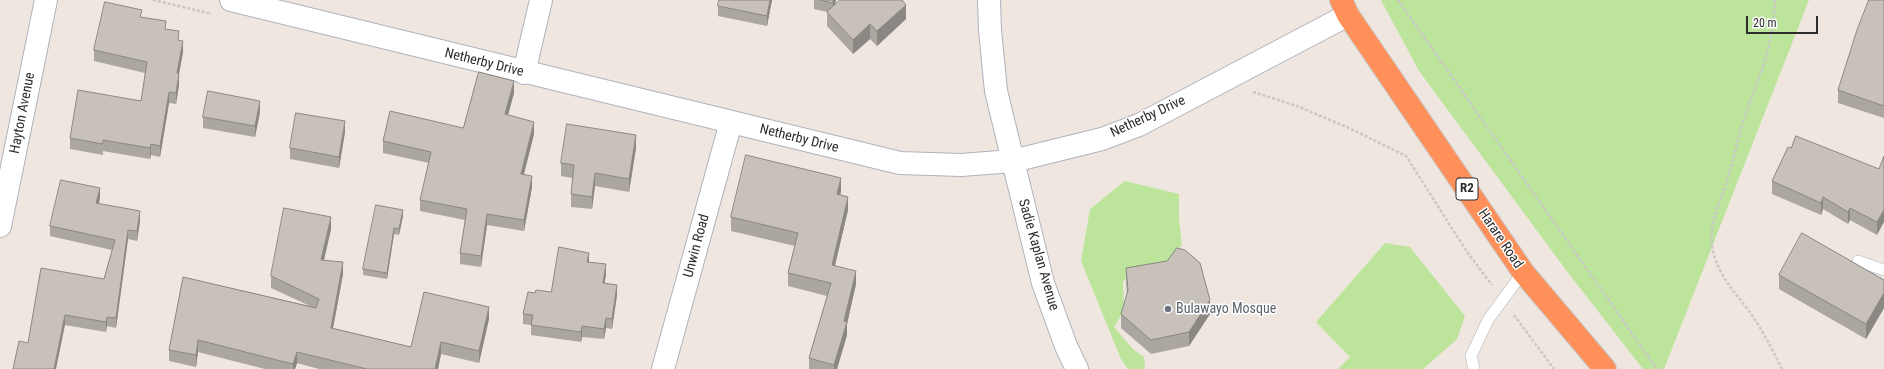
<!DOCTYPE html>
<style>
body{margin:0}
#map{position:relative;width:1884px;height:369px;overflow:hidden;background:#eee6df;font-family:"Roboto Condensed",sans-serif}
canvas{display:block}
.scale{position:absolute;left:1746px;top:16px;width:72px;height:18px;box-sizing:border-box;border:2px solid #2d2d2d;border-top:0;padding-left:5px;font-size:12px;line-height:14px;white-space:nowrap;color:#2d2d2d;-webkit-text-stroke:3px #fff;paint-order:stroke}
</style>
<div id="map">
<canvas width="1884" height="369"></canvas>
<div class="scale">20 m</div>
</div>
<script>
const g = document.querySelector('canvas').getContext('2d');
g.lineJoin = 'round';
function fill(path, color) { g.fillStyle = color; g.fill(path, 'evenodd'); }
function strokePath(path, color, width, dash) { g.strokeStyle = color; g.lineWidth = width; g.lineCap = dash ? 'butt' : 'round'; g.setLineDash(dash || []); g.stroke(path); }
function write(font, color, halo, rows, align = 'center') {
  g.font = font + ' "Roboto Condensed",sans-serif'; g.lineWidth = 3; g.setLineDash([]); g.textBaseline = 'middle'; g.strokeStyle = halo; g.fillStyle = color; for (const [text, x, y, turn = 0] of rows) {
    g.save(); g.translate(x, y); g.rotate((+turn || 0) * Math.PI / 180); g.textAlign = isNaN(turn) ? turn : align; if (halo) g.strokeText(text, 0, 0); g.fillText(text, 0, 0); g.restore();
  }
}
fill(new Path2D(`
 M1381 0H1809L1664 369H1643L1566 270 1419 71Z
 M1125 181 1179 194V220L1182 245 1168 261 1134 267 1123 282 1124 310 1114 327 1133 349 1144 357 1145 369H1128L1121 359 1081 261 1090 209Z
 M1385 243 1410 247 1465 316 1457 339 1423 369H1338L1350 357 1316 322Z`), '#bce59b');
const lane = new Path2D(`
 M1858 261 1884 270
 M1474 369 1471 356 1488 320 1523 272`);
const street = new Path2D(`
 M231 0 900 163 961 165 1013 161 1102 139 1139 125 1348 15
 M989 0 990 30 996 91 1013 161 1043 283 1066 346 1077 369
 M524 73 541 0
 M0 226 46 0
 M663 369 731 122`);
const highway = new Path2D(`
 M1341 0 1348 15 1523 272 1605 369`);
strokePath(lane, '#afb3bd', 12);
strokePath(street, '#afb3bd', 24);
strokePath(highway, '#c8c8c8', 24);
strokePath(new Path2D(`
 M153 0 212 14
 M1398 0 1657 369
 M1775 0C1774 19 1771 39 1766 57 1759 81 1748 104 1741 129 1736 146 1732 164 1727 181 1719 206 1706 228 1714 255 1721 279 1735 292 1749 311 1762 329 1772 349 1782 369
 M1253 92 1297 106 1349 128 1406 156 1467 252 1492 285
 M1514 315 1554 369`), '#c8c8c8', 2.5, [3, 2]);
strokePath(lane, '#fff', 11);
strokePath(street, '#fff', 22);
strokePath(highway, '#ff9059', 22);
fill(new Path2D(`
 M772 0 767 26 718 16V6Z
 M814 0H836L835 4 906 19 877 46 870 39 853 54 827 26V12L814 9Z
 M1884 0V118L1838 103V90Z
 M142 17 166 29 179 40 183 52 179 74V85L176 104 169 103 160 157 151 155 150 159 103 151V155L70 149V138L141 101 145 73 94 61V50Z
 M514 93 508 115 534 134 524 174 532 187 524 231 487 225 481 267 460 264V253L465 220 420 211V200L429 163 383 153V141L463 128Z
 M260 112 255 137 203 128V117Z
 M345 132 339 168 290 159V148Z
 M636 148 629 192 595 186 592 209 571 207V194L573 178 561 176V163Z
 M1791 148 1879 169 1877 235 1850 220 1848 224 1823 209 1821 215 1772 194V181Z
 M841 191 840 195 848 210 835 265 856 284 847 324V335L837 369H809V358L827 296 788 286V273L795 246 731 231V217Z
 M100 198 99 204 140 221 137 241 128 239 116 328 107 326 106 332 65 325 28 343 104 279 112 250 50 236V226Z
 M403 216 399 235 394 234 387 279 363 275V269Z
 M331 229 324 261 343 274 333 328 411 347 489 319 479 363 441 354 438 369H319L297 363 295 369H265L198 352 196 367 169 361V350L183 277 310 306 271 288V276Z
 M1167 261 1210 314 1189 346 1151 354 1121 328V314L1127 294 1126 283V268Z
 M589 262 606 275 604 283 617 295 612 329 606 328 604 339 582 337 581 342 531 335V325L523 324V314L535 293 551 292Z
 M1779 275 1884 280V308L1866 339 1779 289Z`), '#aba6a0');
fill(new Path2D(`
 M770 0H772L767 26V16Z
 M833 0H836L833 14Z
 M906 5V19L877 46V31Z
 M870 24V39L853 54V40Z
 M183 41V52L177 84V73Z
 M179 74V85L176 104V93Z
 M514 81V93L505 126V114Z
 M169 92V103L160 157V146Z
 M260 101V112L255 137V126Z
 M345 121V132L339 168V157Z
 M534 122V134L521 185V174Z
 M636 135V148L629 192V179Z
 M151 144V155L150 159V148Z
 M595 173V186L592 209V197Z
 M532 176V187L524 231V220Z
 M841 178V191L837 208V194Z
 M100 188V198L96 213V203Z
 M848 197V210L832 278V265Z
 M1823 197V209L1821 215V203Z
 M1850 208V220L1848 224V212Z
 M403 210V216L399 235V229Z
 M1884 210V222L1877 235V222Z
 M140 211V221L137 241V231Z
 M487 214V225L481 267V256Z
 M331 217V229L321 272V260Z
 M394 228V234L387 279V273Z
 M128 230V239L116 328V318Z
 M589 253V263L587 262Z
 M343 262V274L331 339V328Z
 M606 264V275L603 293V283Z
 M856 271V284L847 324V335L837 369H834V365Z
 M617 285V295L612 329V319Z
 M1884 293V308L1866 339V324Z
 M1210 300V314L1189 346V332Z
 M489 307V319L479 363V351Z
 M65 315V325L56 369H54Z
 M107 317V326L106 332V322Z
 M606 318V328L604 339V329Z
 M582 326V337L581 342V332Z
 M198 340V352L196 367V355Z
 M441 342V354L438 369H435Z
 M297 352V363L295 369H293V364Z`), '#8b8782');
const building = new Path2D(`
 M719 0H770L767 16 718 6Z
 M821 0H833V3Z
 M840 0H902L906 5 877 31 870 24 853 40 827 12Z
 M1869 0H1884V106L1838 90 1857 30Z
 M105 2 142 10 140 17 166 21 165 29 179 31 178 40 183 41 177 73 179 74 176 93 169 92 160 146 151 144 150 148 103 140V144L70 138 78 90 141 101 147 62 94 50Z
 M479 72 514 81 505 114 534 122 521 174 532 176 524 220 487 214 481 256 460 253 467 209 420 200 431 152 383 141 390 111 463 128Z
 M208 91 260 101 255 126 203 117Z
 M296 113 345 121 339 157 290 148Z
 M567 124 636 135 629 179 595 173 592 197 571 194 574 165 561 163Z
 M1796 136 1879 169 1884 156V210L1877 222 1850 208 1848 212 1823 197 1821 203 1772 181 1788 147 1791 148Z
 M746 155 841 178 837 194 848 197 832 265 856 271 844 321 847 322 834 365 809 358 831 283 788 273 798 233 731 217Z
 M61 180 100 188 96 203 140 211 137 231 128 230 116 318 107 317 106 322 65 315 54 369H13L19 341 28 343 41 268 104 279 115 240 50 226Z
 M376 205 403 210 399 229 394 228 387 273 363 269Z
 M284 208 331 217 321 260 343 262 331 328 411 347 424 292 489 307 479 351 441 342 435 369H367L297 352 293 364 198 340 196 355 169 350 183 277 316 308 319 299 271 276Z
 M1802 233 1884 280V293L1866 324 1779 275Z
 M559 247 589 253 587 262 606 264 603 283 617 285 612 319 606 318 604 329 582 326 581 332 531 325 533 315 523 314 528 292 535 293 536 290 551 292Z
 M1177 248 1185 250 1200 263 1210 300 1189 332 1151 340 1121 314 1128 290 1126 268 1167 261Z`);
fill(building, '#c7c1ba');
strokePath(building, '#8b8782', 1);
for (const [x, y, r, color] of [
 [1168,309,4,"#6b7280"]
]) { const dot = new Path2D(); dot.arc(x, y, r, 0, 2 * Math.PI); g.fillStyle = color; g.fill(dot); strokePath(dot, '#fff', 1.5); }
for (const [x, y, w] of [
 [1467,189,22]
]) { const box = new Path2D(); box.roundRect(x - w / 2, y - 11, w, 22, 3); g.fillStyle = '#fff'; g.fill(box); strokePath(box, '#2d2d2d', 1); }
write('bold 13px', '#2d2d2d', null, [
 ["R2",1467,189]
]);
write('14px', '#2d2d2d', '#fff', [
 ["Netherby Drive",484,63,14],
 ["Hayton Avenue",23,113,-79],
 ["Netherby Drive",1148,117,-25],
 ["Netherby Drive",799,139,14],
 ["Harare Road",1500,239,56],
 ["Unwin Road",697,246,-75],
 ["Sadie Kaplan Avenue",1038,255,74]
]);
write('14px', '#5b616d', '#fff', [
 ["Bulawayo Mosque",1176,309]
], 'left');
</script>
